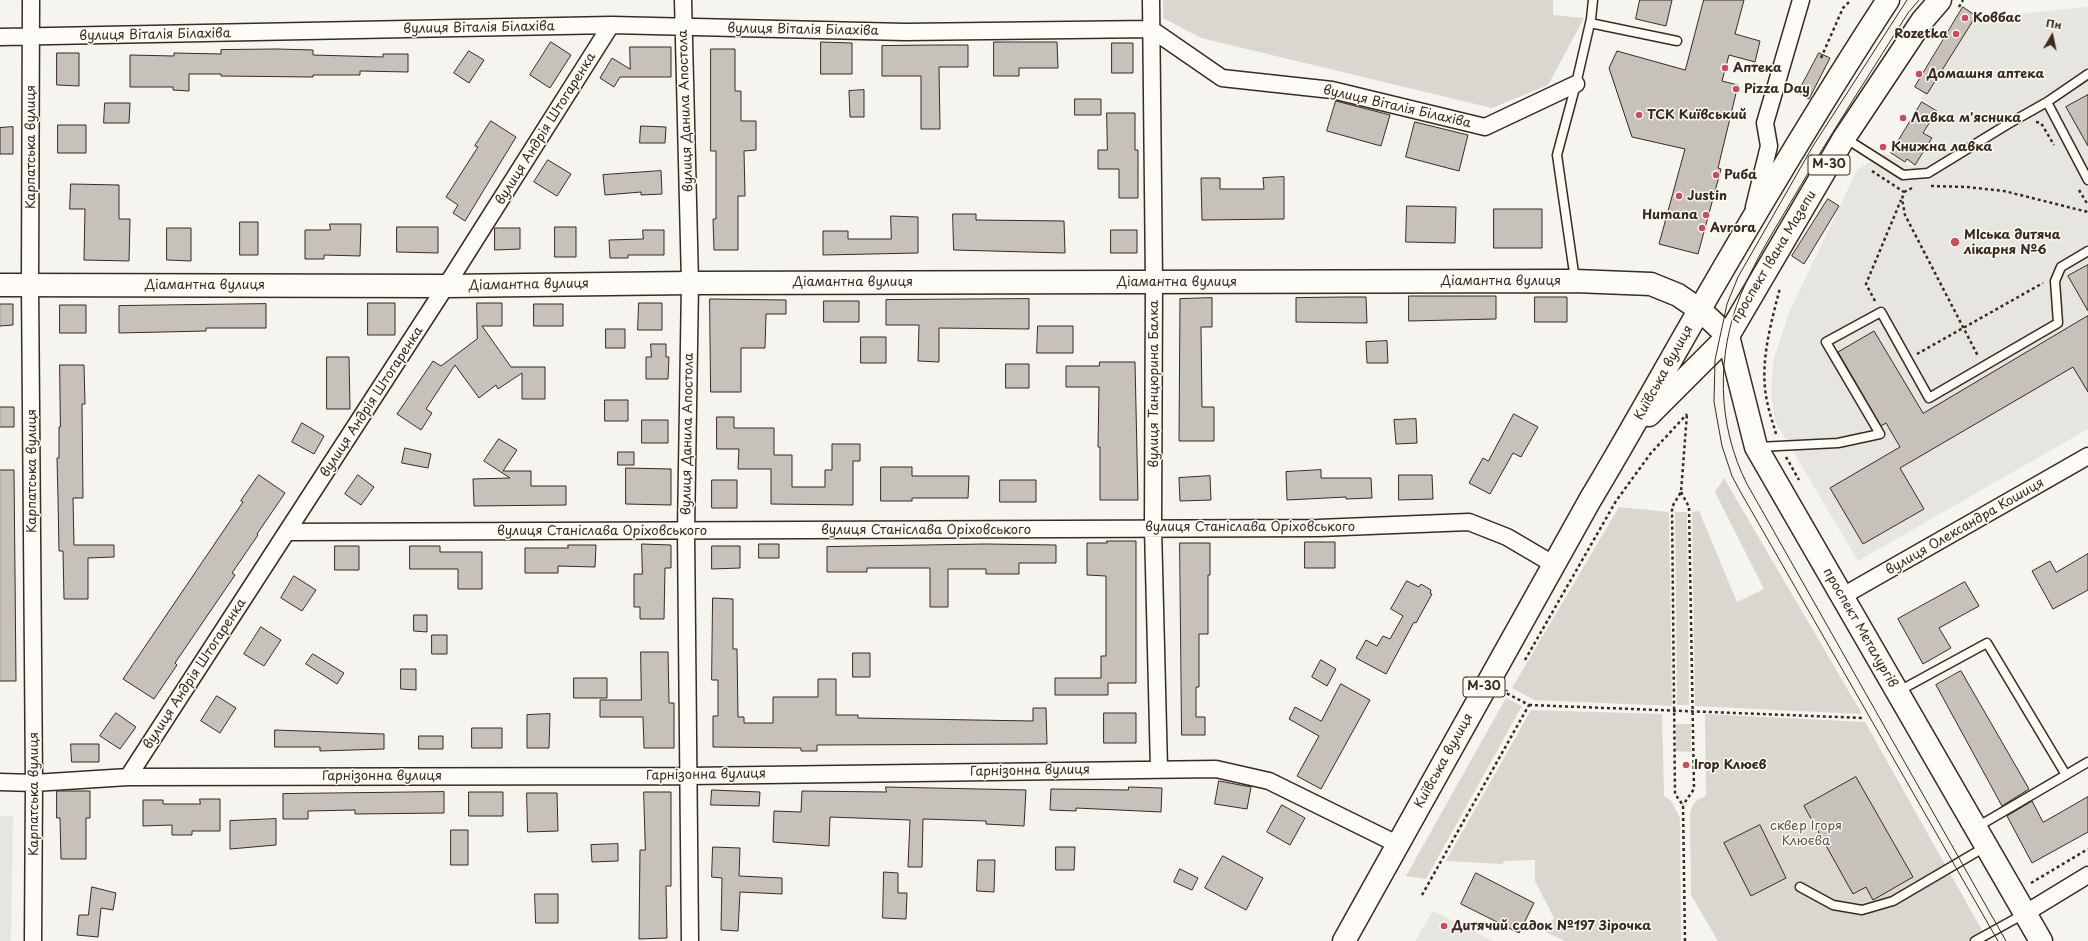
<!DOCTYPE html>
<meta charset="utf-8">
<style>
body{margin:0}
#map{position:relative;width:2088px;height:941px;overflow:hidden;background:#f5f4ee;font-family:"Playpen Sans",sans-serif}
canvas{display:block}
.north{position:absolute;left:2032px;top:16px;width:40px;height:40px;-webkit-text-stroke:3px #fdfcf7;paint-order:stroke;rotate:9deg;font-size:11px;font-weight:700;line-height:16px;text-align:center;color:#3b2a1e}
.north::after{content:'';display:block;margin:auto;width:14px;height:18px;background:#3b2a1e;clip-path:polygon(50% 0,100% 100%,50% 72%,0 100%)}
</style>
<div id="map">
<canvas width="2088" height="941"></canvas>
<div class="north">Пн</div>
</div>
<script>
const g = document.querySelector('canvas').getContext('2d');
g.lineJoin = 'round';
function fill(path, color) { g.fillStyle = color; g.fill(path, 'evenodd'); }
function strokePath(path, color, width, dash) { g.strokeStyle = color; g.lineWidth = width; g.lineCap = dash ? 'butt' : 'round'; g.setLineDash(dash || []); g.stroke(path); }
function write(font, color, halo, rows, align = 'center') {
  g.font = font + ' "Playpen Sans",sans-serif'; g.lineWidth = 3; g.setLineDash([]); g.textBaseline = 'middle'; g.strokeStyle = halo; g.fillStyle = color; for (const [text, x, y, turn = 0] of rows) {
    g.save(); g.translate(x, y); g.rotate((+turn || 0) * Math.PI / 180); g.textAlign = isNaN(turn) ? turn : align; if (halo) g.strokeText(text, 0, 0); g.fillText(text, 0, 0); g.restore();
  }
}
fill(new Path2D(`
 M2088 7V429L1858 561 1775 421 1771 392 1773 362 1788 315 1857 170 1884 153 1914 167 1933 139 1925 132 1939 111 1920 98 1976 18Z
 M0 816H13L11 941H0Z
 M1433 911 1494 941H1415Z`), '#e7e5df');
fill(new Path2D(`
 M1163 0H1553V15L1584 18 1548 85 1492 108 1201 38 1163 18Z
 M1724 478 1862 714 1695 706 1692 512 1699 511 1737 602 1764 589 1715 492Z
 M1619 507 1669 512 1672 706 1534 700 1512 688Z
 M1675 512H1687L1689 705H1677Z
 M1506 698 1522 706 1426 879 1406 876Z
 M1531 710 1662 714 1664 796 1671 801 1680 818 1681 941H1565L1546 932 1554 918 1535 881V860L1505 861 1502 864 1446 861Z
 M1705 714 1865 722 1988 941H1718L1691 895 1690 815C1691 804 1696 800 1706 796Z
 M1676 724H1691V752L1676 751Z`), '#dad6d0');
const building = new Path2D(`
 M1640 0H1672L1666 26 1636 19Z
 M1704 0H1744L1735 34 1760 41 1755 62 1729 55 1722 81 1738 85 1718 168 1721 169 1698 254 1659 244 1685 149 1632 137 1609 68 1617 51 1685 70Z
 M1963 7 1976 16 1927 94 1915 87Z
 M551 42 571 55 550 88 530 75Z
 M821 42 852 43V74H821Z
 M994 42H1057L1058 68H1019V76H994Z
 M1112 43H1133V73H1112Z
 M935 45H968V67H939L940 129H921V76H882V46Z
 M630 47H671V77H620L614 87 600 78 612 58 630 69Z
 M277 49 313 50V55L383 57V54H408V72L360 71V75H313V77L221 76V74H189V91L173 90V87H130V55L174 56V53L221 54V50Z
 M711 49H735V91H741V121H756V150L744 151 745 196H738V250H714L713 219H716V151H711Z
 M469 51 484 60 469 83 454 73Z
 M57 53H79V86L57 85Z
 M1819 53 1830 58 1809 99 1798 93Z
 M864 90V117H850L849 91Z
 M2088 95V146L2066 107Z
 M1075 99H1101V115H1075Z
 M1336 101 1390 115 1381 146 1327 131Z
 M1922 102 1937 111 1923 133 1932 138 1915 165 1907 159 1905 162 1891 153Z
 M105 103H130L129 123H104Z
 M1107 113H1135V150H1138V198H1119V169H1098V150H1107Z
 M491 121 516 137 465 221 453 213 458 205 446 197 478 147 475 146Z
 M1415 122 1468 135 1459 171 1406 157Z
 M58 125H86V153H58Z
 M641 126 666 127 665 143H640Z
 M13 127V154H0V128Z
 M548 160 571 174 557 196 534 182Z
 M661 171 662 194 641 195V192L605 195 603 175Z
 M1284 177V219L1202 220 1201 178H1220V189H1264L1263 178Z
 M71 184 119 185V219H130L129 261 84 260 85 209H70Z
 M1828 199 1839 206 1804 264 1792 256Z
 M1407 206 1456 207 1455 243 1406 242Z
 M1494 209H1542V248H1494Z
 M953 214H976V220L1064 221 1065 253 954 250Z
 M891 216 918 217V253L823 255V231H848V239H891Z
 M240 222H258V255H240Z
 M330 224H361L360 256 324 255V259H305V230H330Z
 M397 227H438V253L397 252Z
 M555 227H576V257H555Z
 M167 228H191V261L167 260Z
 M495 228H520V249L495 250Z
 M643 230H664V255H628V258H610L609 240 643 239Z
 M1111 230H1137V253H1111Z
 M2088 265V311L2068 276Z
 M1409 296H1496V319L1409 321Z
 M1347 297H1366L1367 323 1296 322V298Z
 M1535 297H1567V322H1535Z
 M1212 298V327H1201L1202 407H1214V441H1179L1180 299Z
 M710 299 786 300V314H766L765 348H741V392H711Z
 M1029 299V329L939 328V362L918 361 919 325H886V300Z
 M824 301H859V322H824Z
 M368 303H395V335H368Z
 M477 303H502V326H482L511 367H545V399H522V373L498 389 496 385 479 398 455 365 426 409 432 413 421 430 397 414 433 361 441 366 477 339Z
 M639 303H662V330H638Z
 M0 304H13V325L0 326Z
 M266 304V328H206V331L119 333V306Z
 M534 304H563V326H534Z
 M60 305H86V333H60Z
 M2088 316V392L2073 367 1900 468 1924 509 1863 544 1830 488 1900 447 1886 423 1881 426 1838 352 1874 331 1923 413Z
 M1038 326H1073V353H1037Z
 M606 329H625V348H606Z
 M861 337H886V363H861Z
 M1387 341 1388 363H1367L1366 342Z
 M651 344H666V357H669L668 379H646V357H651Z
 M327 357H349L350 409H327Z
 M1100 362H1135L1138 500H1100V447H1098L1099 387H1066V366H1099Z
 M1006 364H1029V388H1006Z
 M60 365H84L85 404H82L83 498H73L74 545H114V557L88 558V599H64L63 551H59L58 498 57 458H59V427H60Z
 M605 400H628V421H605Z
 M0 407H14V427H0Z
 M1514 414 1538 427 1521 457 1513 453 1490 494 1469 483 1483 458 1488 461Z
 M717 417H734V428H774V455H792V487H825V470H832V444H860V461H853V505L771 504V469H738L739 449H717Z
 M1416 419 1417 443 1396 444 1394 420Z
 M642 420H668V443H642Z
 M302 423 324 436 314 454 292 442Z
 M499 439 517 450 503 471H531V486H566V505L474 506 473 479 510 478 484 461Z
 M405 448 431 454 428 468 402 463Z
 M618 452H634V465H618Z
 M881 467H912V476H969L968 498H912V501H881Z
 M626 468 671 469V505L626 504Z
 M0 470H14L16 681H0Z
 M1321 470V478H1371L1372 498 1346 499V497L1287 500 1286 472Z
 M259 475 285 493 257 534 258 535 232 573 235 575 175 663 177 665 154 699 123 679 243 502 241 501Z
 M358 475 374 487 361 505 345 494Z
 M1399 475H1432L1433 499 1399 500Z
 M1210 476 1211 500 1180 501 1179 478Z
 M712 480H737V508H712Z
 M1000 480H1036V502H1000Z
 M1107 541H1136V683H1108V695H1055V678H1101V656H1106V576L1087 575V543H1107Z
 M1305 542H1335V568H1305Z
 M1180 543H1210V575H1208V634H1199V687H1196V717H1205V735H1182Z
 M642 544 671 545V568H665L664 619H640V607H634V574H642Z
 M759 544H779V558H759Z
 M986 544 1056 545V563H1019V574H986V569H948V607H930V568H867V572H827V547Z
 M568 545H596L595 567 558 566V573H525V548H568Z
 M335 546H359V570H335Z
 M410 546H440V552H482V589H458V569H410Z
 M712 546H740V568L712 569Z
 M2088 554V590L2053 609 2032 571 2050 561 2056 572Z
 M294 576 316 590 302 611 281 598Z
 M1407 581 1419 587 1421 584 1431 590 1430 593 1432 594 1416 623 1414 622 1386 674 1356 658 1366 640 1377 646 1383 636 1390 639 1403 616 1391 609Z
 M1965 582 1979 606 1939 628 1951 648 1923 664 1898 619Z
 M713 598 733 599V649H737L738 717H744V723H773V697H818V679H836V715H858V718L1033 721V708H1046L1047 744 817 745V751H801V748L713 747V716H718V680H712Z
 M414 615H427V632L414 631Z
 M261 627 281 640 264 666 244 654Z
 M432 635H447V654H432Z
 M641 652H668L669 703H674V748H644L643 717H600V700H641Z
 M853 653H870V677H853Z
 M313 654 344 673 337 684 306 664Z
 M1321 660 1336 669 1327 686 1312 677Z
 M401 669H416V690L401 689Z
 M1961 671 2029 789 2002 806 1936 685Z
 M574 678H607V698H574Z
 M1341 684 1370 700 1321 789 1297 776 1319 736 1289 719 1295 707 1321 721Z
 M217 696 236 708 220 733 201 721Z
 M116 713 136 727 120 749 100 736Z
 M1104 713H1136V743H1104Z
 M550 714 549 748H527V715Z
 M472 728H502V748H472Z
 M275 730 384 734V749L320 751V747H275Z
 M419 736H443V749H419Z
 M71 744H99V762H72Z
 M1856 777 1913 877 1873 900 1866 887 1853 894 1804 806Z
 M1219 781 1251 787 1247 809 1215 804Z
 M886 787 1026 790 1024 826 986 824V821L923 819 922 867H908L910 820 830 817 829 846 773 842 774 811 801 812 802 791 886 792Z
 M1129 787 1162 788 1161 812 1076 808V811L1050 810 1051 789 1128 790Z
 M712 790 760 792 759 806 711 805Z
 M57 791H90V818H86V859H61L60 818H57Z
 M444 792V813L355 814V810L308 811V819H283V794Z
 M469 792H503V816H469Z
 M644 792H671V886H666L667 938 639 939 640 850H645Z
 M527 793H557L558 831 528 832Z
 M2088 797V832L2032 863 2007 816 2032 801 2043 822Z
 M200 799H220V831H192V835H172V825L143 826V800H163V804H200Z
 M1282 805 1305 818 1290 845 1267 832Z
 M276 819V845L230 849V821Z
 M1760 825 1786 878 1751 896 1724 843Z
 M451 830H468V865H451Z
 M618 844V861L592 862 591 845Z
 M713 847 740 848 739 876 782 878V894L740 892 738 931 721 930 722 878 712 877Z
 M1056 847H1075L1074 870H1056Z
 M1223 856 1263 878 1246 910 1205 888Z
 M978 860H995L994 892 977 891Z
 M1180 869 1198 878 1192 890 1174 882Z
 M884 872 898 873V893H907L906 919 883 918Z
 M1476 873 1534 903 1519 933 1461 904Z
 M92 887 116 893 113 910 101 908 98 937 77 935 79 915H88Z
 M535 894H558V923H536Z`);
fill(building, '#c7c1bb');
strokePath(building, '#3b2a1e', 1);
const lane = new Path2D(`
 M1590 23 1677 41
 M2047 102 2088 180
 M1845 138 1903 175 1928 173 2008 124 2047 102 2088 74
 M1575 280 1557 155 1576 84 1591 19 1593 0
 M1758 447 1838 443 1880 434 1826 342 1881 312 1929 398 2058 323 2055 281 2061 267 2088 251
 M1897 692 1987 643 2066 775
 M1977 827 2088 762
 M1800 887 1833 905 1862 910 1893 901 1985 847
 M1975 941 2024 914`);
const street = new Path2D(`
 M31 0 30 285 34 783 33 941
 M683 0 690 283 686 531 690 941
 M1151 0 1154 282 1153 528 1159 769
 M0 37 611 25 905 32 1151 29 1222 78 1332 90 1485 127 1576 84
 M1754 207 1769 146 1765 123 1801 0
 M288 532 1318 528 1469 522 1507 537 1553 564
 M1841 597 2088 456
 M128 777 446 286 611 25
 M0 782 34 783 128 777 688 776 1216 769 1269 781 1397 844
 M2024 914 2088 875`);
const secondary = new Path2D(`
 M0 285 446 286 690 283 1575 281 1651 284 1678 295 1700 310 1728 336 1756 447 2041 941`);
const highway = new Path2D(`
 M1649 415 1728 336 1844 138 1922 21 1940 0
 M1344 941 1590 500C1628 437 1663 373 1700 309 1760 205 1822 101 1888 0`);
strokePath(lane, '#3b2a1e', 11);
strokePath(street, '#3b2a1e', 19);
strokePath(secondary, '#3b2a1e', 25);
strokePath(highway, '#3b2a1e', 25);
strokePath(new Path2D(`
 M1959 7 1963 0
 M1821 58 1843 8 1851 0
 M2036 122 2041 123 2054 145
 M1872 171 1904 192 1902 199 1905 215 1978 356
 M1931 186 1967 187 2004 191 2088 212
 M2079 190 2088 205
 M1904 192 1912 188
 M1875 301 1866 284 1901 200
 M1917 354 2043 283
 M1776 434C1773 423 1769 412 1767 401 1759 364 1771 323 1780 288
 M1786 457 1799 480
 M1681 492 1689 507 1694 789 1683 805
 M1525 660 1616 501 1651 453 1687 414
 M1529 705 1864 718
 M2031 883 2088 849
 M1422 895 1529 705 1506 693 1507 690
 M1685 941 1683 805 1675 794 1672 507 1681 492 1687 414`), '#3b2a1e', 2.5, [3, 3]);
strokePath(lane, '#fdfcf7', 8);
strokePath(street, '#fdfcf7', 16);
strokePath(secondary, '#fdfcf7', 22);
strokePath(highway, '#fdfcf7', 22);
strokePath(new Path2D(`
 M1907 0 1813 146 1738 277 1727 304 1715 360 1714 402 1722 446 1732 476 1740 491 1998 941
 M1919 0 1908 13C1871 72 1833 130 1798 190 1778 224 1756 258 1741 294 1716 355 1717 425 1747 484L2006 941`), '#3b2a1e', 1);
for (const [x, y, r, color] of [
 [1965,18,4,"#d1495b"],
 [1956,34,4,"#d1495b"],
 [1725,68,4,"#d1495b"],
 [1919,74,4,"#d1495b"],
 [1736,89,4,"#d1495b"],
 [1639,115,4,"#d1495b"],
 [1903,118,4,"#d1495b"],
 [1883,147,4,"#d1495b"],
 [1716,175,4,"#d1495b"],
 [1679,196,4,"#d1495b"],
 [1706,215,4,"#d1495b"],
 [1702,228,4,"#d1495b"],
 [1955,242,5,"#d1495b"],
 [1686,765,4,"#d1495b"],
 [1444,926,4,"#d1495b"]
]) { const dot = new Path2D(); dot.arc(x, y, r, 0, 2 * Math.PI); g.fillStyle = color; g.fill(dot); strokePath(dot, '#fdfcf7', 1.5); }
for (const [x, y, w] of [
 [1829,165,42],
 [1484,687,42]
]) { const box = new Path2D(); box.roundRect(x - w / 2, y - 10, w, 20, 3); g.fillStyle = '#fdfcf7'; g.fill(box); strokePath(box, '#3b2a1e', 1); }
write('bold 12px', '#3b2a1e', null, [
 ["М-30",1829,165],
 ["М-30",1484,687]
]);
write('bold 13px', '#3b2a1e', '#fdfcf7', [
 ["Ковбас",1973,18],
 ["Rozetka",1948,34,"right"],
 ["Аптека",1733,68],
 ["Домашня аптека",1927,74],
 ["Pizza Day",1744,89],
 ["ТСК Київський",1647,115],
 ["Лавка м'ясника",1911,118],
 ["Книжна лавка",1891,147],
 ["Риба",1724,175],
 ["Justin",1687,196],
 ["Humana",1698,215,"right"],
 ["Avrora",1710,228],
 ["МІська дитяча",1964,235],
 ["лікарня №6",1964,250],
 ["Ігор Клюєв",1694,765],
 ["Дитячий садок №197 Зірочка",1452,926]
], 'left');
write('13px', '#3b2a1e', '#fdfcf7', [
 ["вулиця Віталія Білахіва",479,28,-1],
 ["вулиця Віталія Білахіва",803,30,1],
 ["вулиця Віталія Білахіва",155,35,-1],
 ["вулиця Віталія Білахіва",1397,107,13],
 ["вулиця Данила Апостола",686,111,-92],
 ["вулиця Андрія Штогаренка",546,129,-58],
 ["Карпатська вулиця",31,147,-90],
 ["проспект Івана Мазепи",1774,257,-59],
 ["Діамантна вулиця",1501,281],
 ["Діамантна вулиця",853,282],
 ["Діамантна вулиця",1177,282],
 ["Діамантна вулиця",205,285],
 ["Діамантна вулиця",529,285,-1],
 ["Київська вулиця",1664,373,-61],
 ["вулиця Танцюрина Балка",1154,384,-90],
 ["вулиця Андрія Штогаренка",372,402,-57],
 ["вулиця Данила Апостола",688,434,-89],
 ["Карпатська вулиця",32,471,-90],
 ["вулиця Станіслава Оріховського",1250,527],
 ["вулиця Олександра Кошиця",1965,527,-30],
 ["вулиця Станіслава Оріховського",926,530],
 ["вулиця Станіслава Оріховського",602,531],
 ["проспект Металургів",1860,628,60],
 ["вулиця Андрія Штогаренка",195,674,-57],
 ["Київська вулиця",1444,761,-61],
 ["Гарнізонна вулиця",1030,771,-1],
 ["Гарнізонна вулиця",706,775,-1],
 ["Гарнізонна вулиця",382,776],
 ["Карпатська вулиця",34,794,-90]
]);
write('13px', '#63554a', '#fdfcf7', [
 ["сквер Ігоря",1806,826],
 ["Клюєва",1806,841]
]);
</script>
